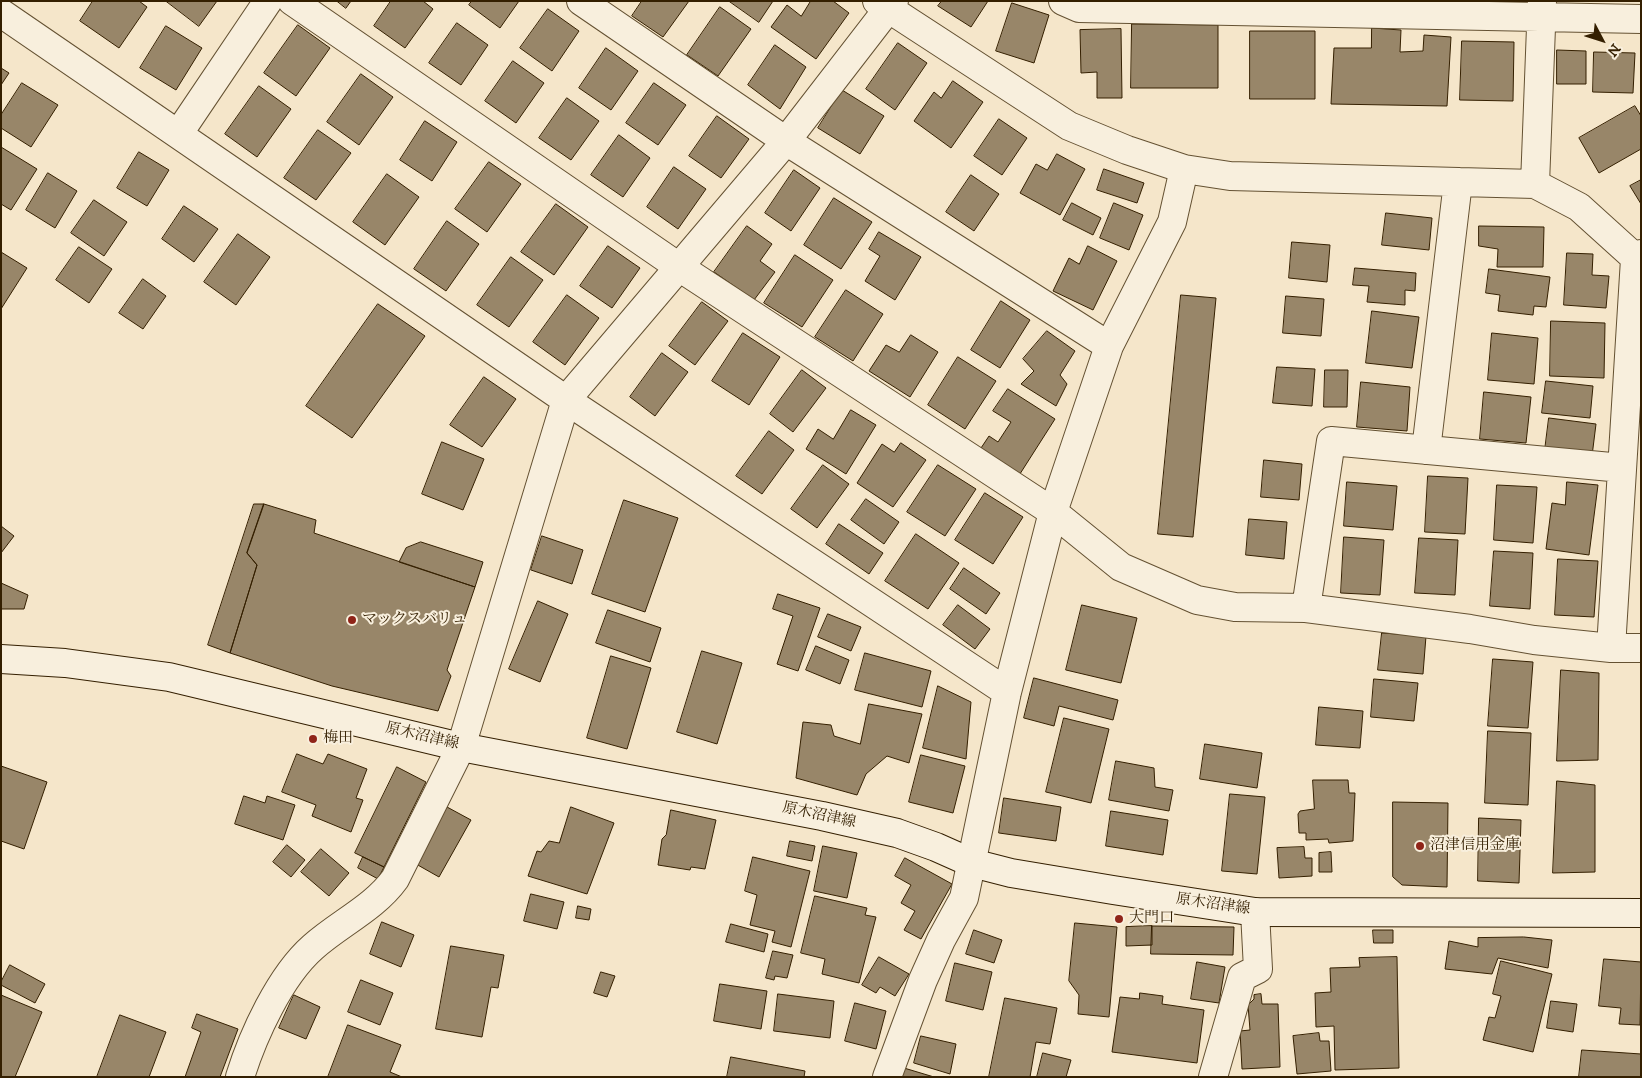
<!DOCTYPE html>
<meta charset="utf-8">
<style>
body{margin:0}
#map{position:relative;width:1642px;height:1078px;overflow:hidden;background:#f5e6ca;font-family:"IM FELL DW Pica",serif}
canvas{display:block}
.frame{position:absolute;inset:0;border:2px solid #341f00;pointer-events:none}
.north{position:absolute;left:1577px;top:15px;width:50px;height:50px;-webkit-text-stroke:4px #f8efdd;paint-order:stroke;rotate:130deg;font-size:14px;font-weight:700;line-height:20px;text-align:center;color:#341f00}
.north::after{content:'';display:block;margin:auto;width:18px;height:22px;background:#341f00;clip-path:polygon(50% 0,100% 100%,50% 72%,0 100%)}
</style>
<div id="map">
<canvas width="1642" height="1078"></canvas>
<div class="frame"></div>
<div class="north">N</div>
</div>
<script>
const g = document.querySelector('canvas').getContext('2d');
g.lineJoin = 'round';
function fill(path, color) { g.fillStyle = color; g.fill(path, 'evenodd'); }
function strokePath(path, color, width, dash) { g.strokeStyle = color; g.lineWidth = width; g.lineCap = dash ? 'butt' : 'round'; g.setLineDash(dash || []); g.stroke(path); }
function write(font, color, halo, rows, align = 'center') {
  g.font = font + ' "IM FELL DW Pica","Noto Serif JP",serif'; g.lineWidth = 4; g.setLineDash([]); g.textBaseline = 'middle'; g.strokeStyle = halo; g.fillStyle = color; for (const [text, x, y, turn = 0] of rows) {
    g.save(); g.translate(x, y); g.rotate((+turn || 0) * Math.PI / 180); g.textAlign = isNaN(turn) ? turn : align; if (halo) g.strokeText(text, 0, 0); g.fillText(text, 0, 0); g.restore();
  }
}
const building = new Path2D(`
 M93 1H139L147 7 119 48 80 21Z
 M166 1H217L199 26Z
 M337 1H351L346 8Z
 M391 1H423L433 9 405 48 374 26Z
 M472 1H519L500 28 469 5Z
 M642 1H689L663 37 632 16Z
 M729 1H773L759 22Z
 M811 1H833L849 13 816 59 771 27 787 5 801 16Z
 M942 1H988L971 27 938 6Z
 M1012 3 1049 15 1034 63 996 51Z
 M720 7 751 29 718 76 687 55Z
 M548 9 579 31 552 71 520 48Z
 M457 23 488 45 461 85 429 63Z
 M1132 24 1218 25V88H1131Z
 M298 25 330 48 296 96 264 73Z
 M166 26 202 48 176 90 140 68Z
 M1372 28 1401 30 1400 52 1423 51 1424 35 1451 37 1447 106 1331 104 1334 48H1371Z
 M1121 29 1122 98H1097V72L1081 73 1080 30Z
 M1250 31H1315V99H1250Z
 M1462 41 1514 42 1513 101 1460 100Z
 M898 43 927 63 895 110 866 89Z
 M775 45 806 67 780 109 748 85Z
 M606 48 638 71 611 110 579 88Z
 M1557 50 1586 51V84H1557Z
 M1594 52 1635 53 1633 93 1593 92Z
 M513 61 544 83 516 123 485 101Z
 M1 68 9 73 1 85Z
 M361 74 393 97 359 145 327 122Z
 M953 81 983 102 951 148 914 121 934 92 941 98Z
 M22 83 58 105 31 147 1 128V115Z
 M654 83 686 105 658 145 626 123Z
 M259 86 291 109 257 157 225 134Z
 M842 90 884 116 860 154 818 128Z
 M567 98 599 121 571 160 539 138Z
 M1635 106 1641 116V149L1599 173 1579 138Z
 M717 116 749 139 721 178 689 156Z
 M999 119 1027 138 1002 175 974 156Z
 M425 121 457 142 432 181 400 160Z
 M318 130 351 153 316 200 284 178Z
 M619 135 650 158 623 197 591 175Z
 M1 147 37 169 11 210 1 204Z
 M139 152 169 170 147 206 117 188Z
 M1057 154 1085 169 1060 215 1020 193 1036 164 1047 170Z
 M489 162 521 184 487 232 455 209Z
 M674 167 706 189 678 229 647 207Z
 M1104 169 1144 183 1137 203 1097 190Z
 M794 170 820 188 791 231 765 213Z
 M48 173 77 191 55 228 26 210Z
 M387 174 419 197 385 245 353 222Z
 M971 175 999 194 974 231 946 212Z
 M1641 180V204L1630 186Z
 M834 198 872 222 841 269 804 245Z
 M94 200 127 222 104 256 71 233Z
 M1072 203 1101 218 1093 235 1063 220Z
 M1114 203 1143 215 1129 250 1100 238Z
 M556 204 588 227 554 275 521 252Z
 M184 206 218 229 194 262 162 239Z
 M1386 213 1432 218 1429 250 1382 245Z
 M447 221 479 244 446 291 414 269Z
 M747 226 772 244 760 261 775 272 754 300 714 272Z
 M1479 226 1544 227 1543 267H1497L1498 249 1479 246Z
 M879 232 921 257 895 300 865 281 880 256 869 249Z
 M238 234 270 257 236 305 204 282Z
 M1292 242 1330 245 1327 282 1289 278Z
 M608 246 640 268 612 308 580 286Z
 M1088 246 1117 261 1093 310 1053 291 1069 258 1079 264Z
 M79 247 112 269 89 303 56 280Z
 M1 252 27 268 1 309Z
 M1567 253 1593 254 1592 275 1609 276 1606 308 1564 305Z
 M795 255 833 280 802 327 764 303Z
 M511 257 543 280 509 327 477 305Z
 M1355 268 1416 273 1415 291 1405 290V305L1367 302 1369 286 1353 285Z
 M1489 269 1550 277 1546 307 1534 306 1533 315 1498 311 1500 295 1486 293Z
 M143 279 166 296 143 329 119 313Z
 M846 290 883 314 853 361 815 337Z
 M567 295 599 318 565 365 533 342Z
 M1181 295 1216 298 1193 537 1158 534Z
 M1286 296 1324 299 1321 336 1283 333Z
 M1001 301 1030 320 1000 368 971 350Z
 M702 302 728 321 695 365 669 346Z
 M378 304 425 336 352 438 306 406Z
 M1372 311 1419 317 1412 368 1366 363Z
 M1551 321 1605 323 1604 378 1550 376Z
 M1047 331 1075 351 1060 375 1067 384 1056 406 1021 384 1034 371 1023 359Z
 M743 333 780 357 749 405 712 381Z
 M1492 333 1538 338 1534 384 1488 380Z
 M911 335 938 352 910 397 869 371 886 345 899 352Z
 M662 353 688 372 655 416 630 397Z
 M958 357 996 381 965 429 928 405Z
 M1277 367 1315 369 1312 406 1273 403Z
 M802 370 826 388 793 432 770 414Z
 M1325 370H1348L1347 407H1324Z
 M484 377 516 399 482 447 450 425Z
 M1546 381 1593 386 1590 418 1542 413Z
 M1361 382 1410 387 1407 431 1357 427Z
 M1008 389 1055 419 1018 477 979 451 989 436 998 442 1011 422 993 411Z
 M1484 392 1531 397 1526 443 1480 439Z
 M851 410 876 425 846 474 806 449 818 429 833 439Z
 M1549 418 1596 424 1592 456 1545 450Z
 M769 431 794 450 762 494 736 476Z
 M442 442 484 459 463 510 422 494Z
 M901 443 926 460 893 507 857 483 882 444 894 452Z
 M1264 460 1302 464 1299 500 1261 497Z
 M823 465 849 484 817 528 791 509Z
 M938 465 976 489 945 536 907 512Z
 M1428 476 1468 478 1465 534 1425 532Z
 M1347 482 1397 486 1393 530 1344 526Z
 M1567 482 1598 485 1589 555 1546 549 1552 503 1565 505Z
 M1497 485 1537 487 1533 543 1494 540Z
 M985 493 1023 517 993 564 955 540Z
 M866 499 899 522 884 544 851 520Z
 M624 500 678 518 645 612 592 594Z
 M254 504H264L247 553 257 565 230 653 208 645Z
 M264 504 316 520 314 533 475 587 447 670 451 676 438 711 332 686 230 653 257 565 247 553Z
 M1249 519 1287 522 1284 559 1246 555Z
 M839 524 883 553 869 574 826 544Z
 M1 526 14 536 1 553Z
 M916 534 959 563 928 609 885 581Z
 M542 536 583 550 572 584 531 570Z
 M1344 537 1384 540 1380 595 1341 593Z
 M1419 538 1458 540 1455 595 1415 593Z
 M421 542 483 562 475 587 399 562 406 548Z
 M1494 551 1533 553 1530 609 1490 606Z
 M1558 559 1598 561 1594 617 1555 615Z
 M964 568 1000 593 986 614 950 589Z
 M1 583 28 595 24 609H1Z
 M778 594 820 608 798 671 777 664 793 616 773 609Z
 M538 601 568 614 540 682 509 669Z
 M958 605 990 629 975 649 943 625Z
 M1082 605 1137 618 1121 683 1066 670Z
 M608 610 661 628 650 662 596 643Z
 M828 614 861 627 851 651 818 637Z
 M1382 633 1426 636 1423 674 1378 670Z
 M816 646 849 660 840 684 806 670Z
 M702 651 742 663 717 744 677 732Z
 M865 653 931 671 922 707 855 690Z
 M611 656 651 668 627 749 587 738Z
 M1493 659 1533 662 1528 728 1488 726Z
 M1561 670 1599 673 1598 760 1557 761Z
 M1034 678 1118 700 1113 720 1059 706 1054 726 1024 718Z
 M1374 679 1418 683 1414 721 1371 717Z
 M938 686 971 702 966 759 923 748Z
 M869 704 922 714 909 763 887 756 866 774 857 795 796 778 803 722 831 725 834 736 860 744Z
 M1319 707 1363 711 1360 748 1316 745Z
 M1064 718 1109 729 1091 803 1046 792Z
 M1488 731 1531 733 1528 805 1485 803Z
 M1205 744 1262 753 1257 788 1200 779Z
 M297 754 323 764 328 754 367 769 356 798 363 800 351 832 312 816 316 805 282 792Z
 M921 755 965 766 953 813 909 802Z
 M1116 761 1154 768 1155 787 1173 790 1169 811 1109 800Z
 M1 766 47 782 24 849 1 841Z
 M397 767 426 782 384 867 355 853Z
 M1313 780H1348L1349 793H1355L1353 841 1329 843 1328 839 1306 840V833H1299L1298 814 1300 811 1314 809Z
 M1557 781 1595 785V872L1553 873Z
 M1230 794 1265 797 1257 874 1222 871Z
 M244 796 265 803 267 796 295 805 283 840 235 824Z
 M1004 798 1061 807 1056 841 999 833Z
 M1393 802 1448 803 1447 887 1402 885 1393 877Z
 M447 807 471 820 439 877 416 864Z
 M571 807 614 823 587 894 528 876 537 851 541 852 549 841 559 843Z
 M671 810 716 820 705 869 691 867 690 870 658 865 662 839 666 835Z
 M1111 811 1168 820 1163 855 1106 846Z
 M1479 818 1521 820 1519 883 1478 881Z
 M790 841 815 846 812 861 787 856Z
 M287 845 305 860 291 877 273 862Z
 M823 846 857 853 847 898 814 891Z
 M1304 847 1305 858H1312V876L1279 878 1277 848Z
 M321 849 349 873 329 896 301 872Z
 M1331 852 1332 872H1319V853Z
 M363 857 384 867 378 879 358 868Z
 M753 857 810 871 791 947 772 942 775 931 750 925 757 895 745 891Z
 M905 858 952 884 921 939 904 930 915 911 901 903 911 885 895 876Z
 M531 894 564 902 557 929 524 921Z
 M815 896 867 908 865 915 876 917 859 983 822 974 825 959 801 953Z
 M578 906 591 909 589 920 576 918Z
 M382 922 414 935 401 967 370 954Z
 M1075 923 1117 927 1109 1017 1078 1014 1079 995 1069 981Z
 M731 924 768 934 764 952 726 942Z
 M1152 926 1234 927 1233 955 1151 954Z
 M1152 926V945L1126 946V927Z
 M974 930 1002 940 994 963 966 954Z
 M1373 930H1393V943H1374Z
 M1524 937 1552 940 1548 968 1498 958 1492 974 1445 969 1449 941 1478 947V938Z
 M451 946 504 955 498 988 491 987 482 1037 436 1029Z
 M773 951 793 955 787 978 775 976 774 980 766 978Z
 M879 957 909 974 895 996 880 987 876 993 862 985Z
 M1397 957 1399 1068 1335 1070 1334 1026 1316 1027 1315 993 1331 992 1330 968 1360 967 1359 958Z
 M1604 959 1641 962 1640 1025 1619 1024 1621 1008 1599 1006Z
 M1501 961 1552 974 1533 1052 1483 1040 1489 1017 1495 1018 1501 996 1493 994Z
 M1197 962 1225 967 1219 1003 1191 999Z
 M955 963 992 972 983 1010 946 1001Z
 M10 965 45 984 35 1003 1 985V982Z
 M601 972 615 976 607 997 594 993Z
 M361 980 393 993 380 1025 348 1012Z
 M720 984 767 991 761 1029 714 1021Z
 M1140 993 1163 996 1162 1004 1204 1010 1197 1063 1112 1052 1120 997 1139 999Z
 M778 994 834 1001 830 1038 774 1031Z
 M1261 994 1262 1004H1278L1280 1067 1242 1069 1240 1031 1250 1030 1248 1005 1254 999V995Z
 M1 995 42 1012 15 1077H1Z
 M294 995 320 1007 306 1039 279 1028Z
 M1005 998 1057 1008 1050 1044 1036 1042 1030 1077H989Z
 M1551 1001 1577 1004 1573 1032 1547 1028Z
 M855 1003 886 1011 876 1049 845 1041Z
 M197 1014 238 1029 220 1077H185L201 1032 192 1028Z
 M120 1015 166 1032 149 1077H97Z
 M348 1025 401 1045 390 1072 402 1077H328Z
 M1319 1033 1320 1041H1329L1331 1071 1297 1074 1293 1036Z
 M921 1036 956 1044 950 1074 914 1063Z
 M1582 1050 1641 1054V1077H1579Z
 M1043 1053 1071 1060 1066 1077H1037Z
 M731 1057 805 1071 804 1077H727Z
 M904 1068 934 1077H902Z`);
fill(building, '#988669');
strokePath(building, '#341f00', 1);
const street = new Path2D(`
 M292 1 679 267 1053 512 1121 567 1197 600 1235 607 1306 608 1470 629 1534 640 1611 648H1641
 M581 1 786 141 1109 346
 M877 1 1069 126 1127 150 1184 169 1230 176 1535 184 1579 207 1641 263
 M1063 1 1079 8 1641 19
 M1 13 566 400 1007 692
 M179 133 268 1
 M1535 184 1542 1
 M1426 450 1458 182
 M1306 608 1331 441 1622 468
 M1611 648 1635 259 1641 254
 M240 1077C253 1035 280 976 313 947 340 923 374 908 395 879L461 747 566 400 786 141 894 1
 M887 1077 923 980 941 940 964 898 1007 692 1053 512 1109 346 1172 222 1184 169
 M1213 1077 1242 977 1258 969 1255 912`);
const secondary = new Path2D(`
 M1 659 65 663 169 677 461 747 822 816 897 833 936 847 972 863 1011 873 1113 890 1255 912 1641 913`);
strokePath(street, '#645132', 30);
strokePath(secondary, '#341f00', 30);
strokePath(street, '#f8efdd', 28);
strokePath(secondary, '#f8efdd', 28);
for (const [x, y, r, color] of [
 [352,620,5,"#8f2418"],
 [313,739,5,"#8f2418"],
 [1420,846,5,"#8f2418"],
 [1119,919,5,"#8f2418"]
]) { const dot = new Path2D(); dot.arc(x, y, r, 0, 2 * Math.PI); g.fillStyle = color; g.fill(dot); strokePath(dot, '#f8efdd', 2); }
write('15px', '#341f00', '#f8efdd', [
 ["マックスバリュ",362,620],
 ["梅田",323,739],
 ["沼津信用金庫",1430,846],
 ["大門口",1129,919]
], 'left');
write('15px', '#341f00', '#f8efdd', [
 ["原木沼津線",422,737,13],
 ["原木沼津線",819,816,12],
 ["原木沼津線",1213,905,8]
]);
</script>
